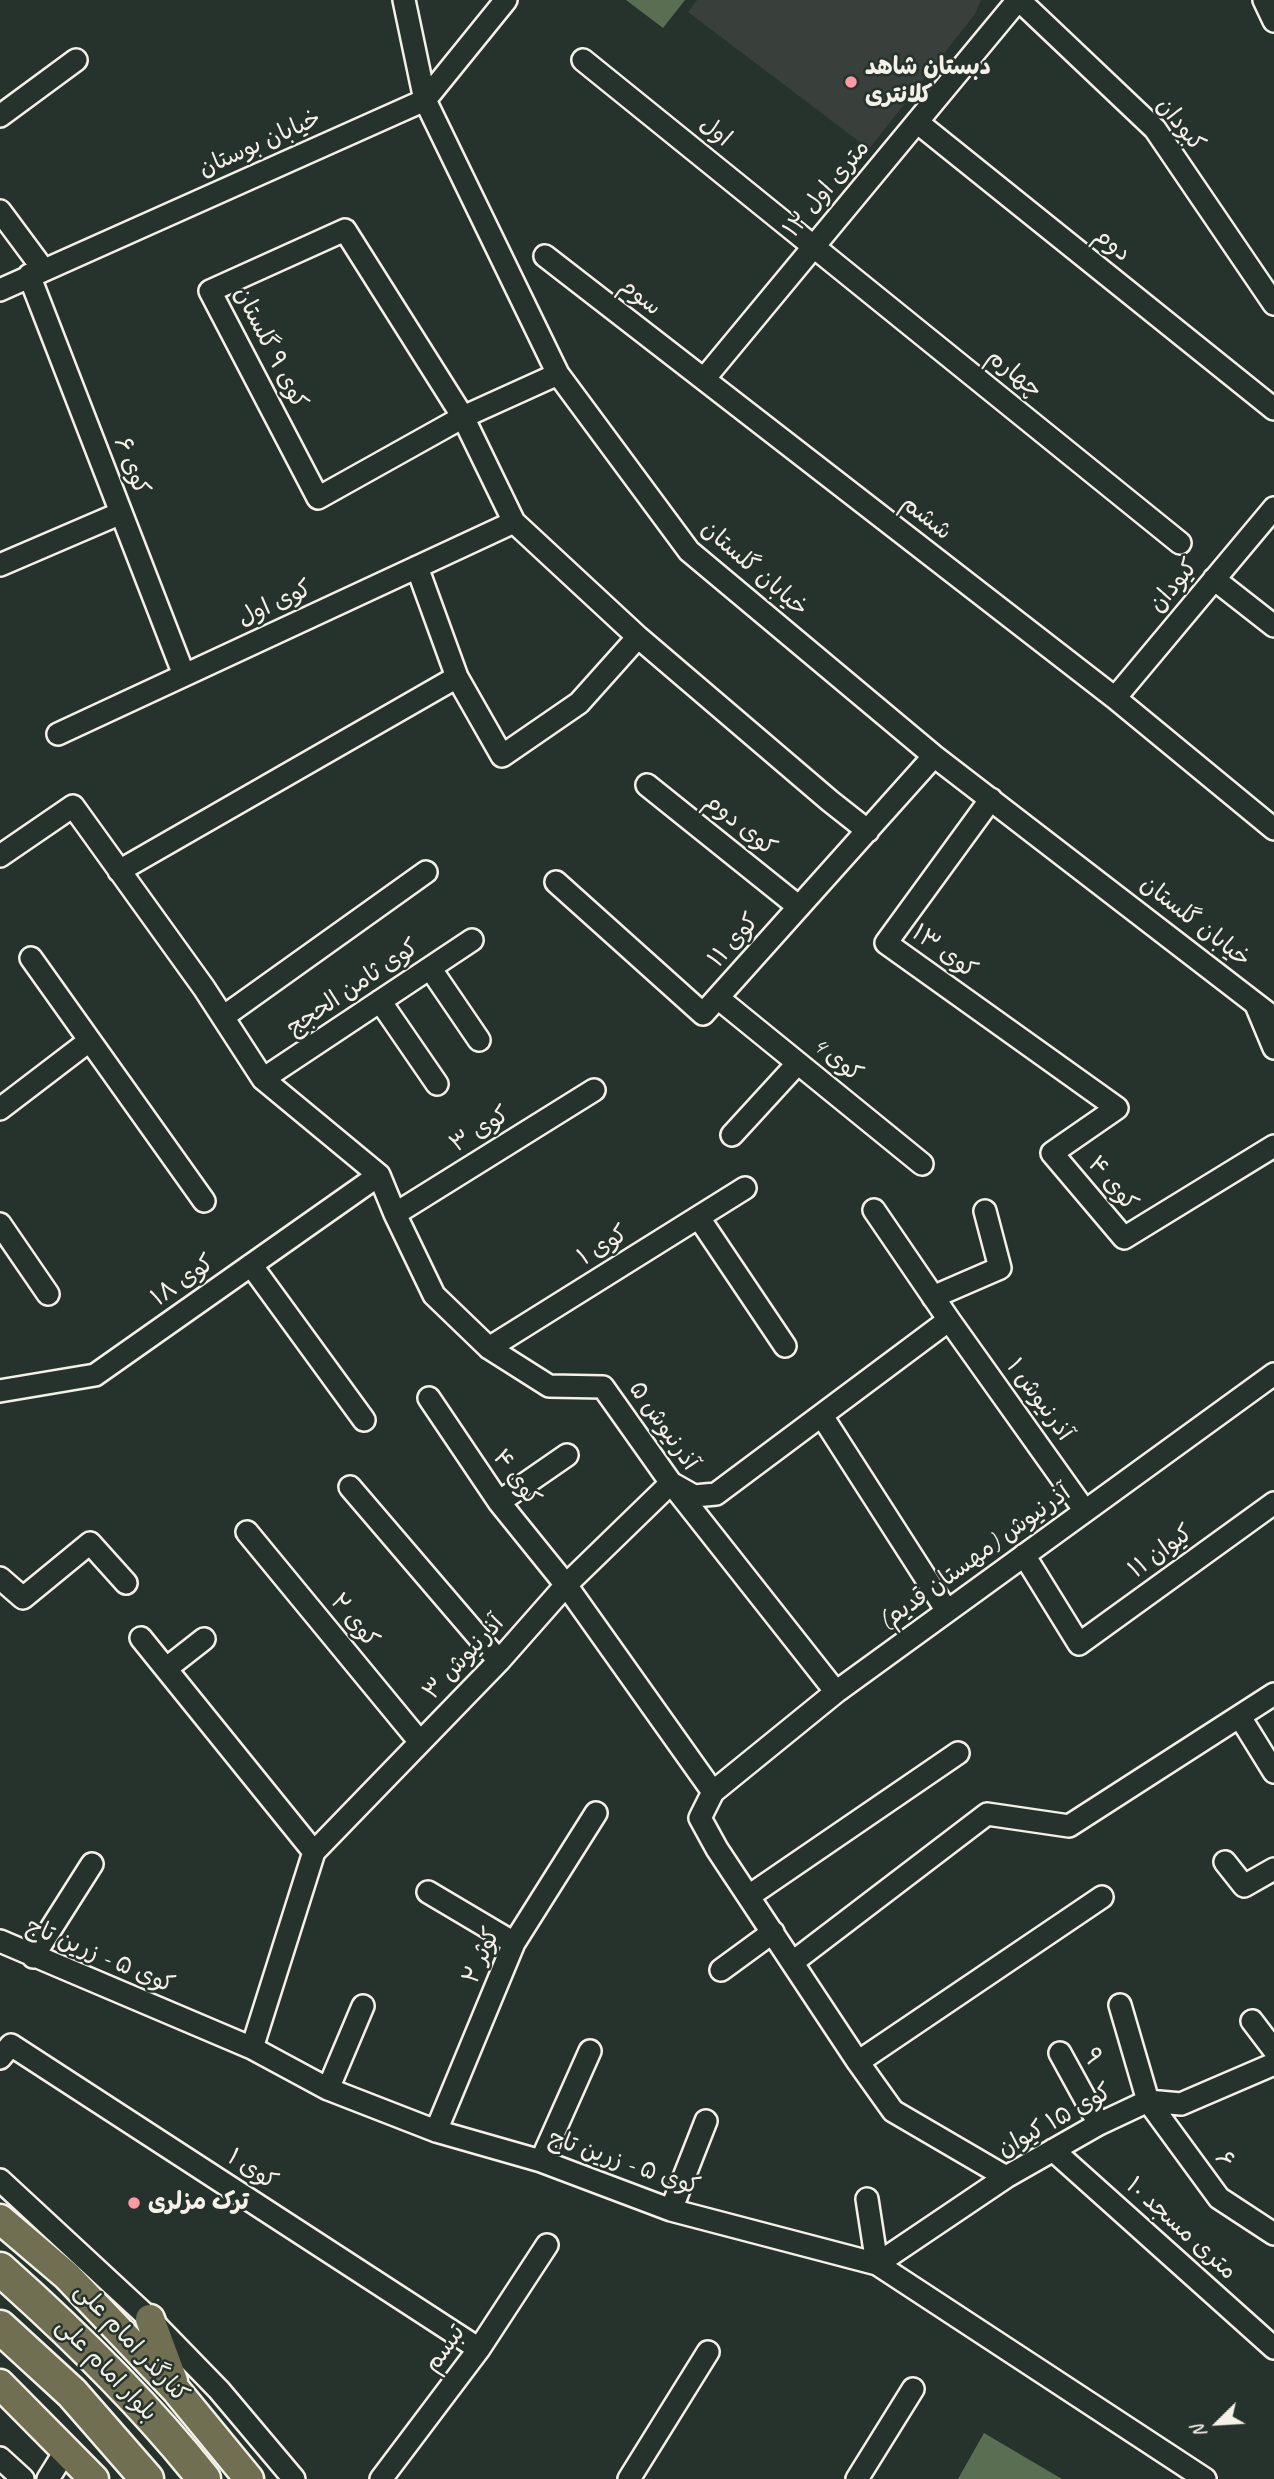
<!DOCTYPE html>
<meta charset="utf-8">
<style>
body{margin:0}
#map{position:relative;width:1274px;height:2479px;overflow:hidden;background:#26332d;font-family:Caveat,sans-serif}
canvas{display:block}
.north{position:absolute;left:1183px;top:2388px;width:70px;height:70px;-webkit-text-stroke:5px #26332d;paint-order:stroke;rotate:246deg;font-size:19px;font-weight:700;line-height:28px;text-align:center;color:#f4f1e8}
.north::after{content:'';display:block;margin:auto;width:24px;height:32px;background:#f4f1e8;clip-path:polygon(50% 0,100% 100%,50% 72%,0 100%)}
</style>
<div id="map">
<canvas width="1274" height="2479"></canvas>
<div class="north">N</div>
</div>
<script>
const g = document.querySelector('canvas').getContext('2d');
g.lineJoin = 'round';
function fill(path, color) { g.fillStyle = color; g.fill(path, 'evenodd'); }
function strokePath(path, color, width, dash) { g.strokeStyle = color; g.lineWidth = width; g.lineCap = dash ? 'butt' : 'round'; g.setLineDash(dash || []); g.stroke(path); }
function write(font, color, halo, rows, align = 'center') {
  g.font = font + ' Caveat,"Playpen Sans Arabic",sans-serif'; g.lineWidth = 5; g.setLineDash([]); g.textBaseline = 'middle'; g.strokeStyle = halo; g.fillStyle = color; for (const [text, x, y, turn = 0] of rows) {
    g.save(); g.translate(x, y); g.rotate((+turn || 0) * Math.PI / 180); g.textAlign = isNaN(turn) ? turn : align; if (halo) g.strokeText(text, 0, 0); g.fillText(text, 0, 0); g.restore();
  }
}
fill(new Path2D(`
 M697 0H981L975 14 869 149 688 12Z`), '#393f3b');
fill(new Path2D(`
 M626 0H685L663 28Z
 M984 2433 1062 2479H958Z`), '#5a6e52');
const minor = new Path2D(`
 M404 0 425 100 558 374 689 551 934 756 1274 1018
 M1019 0 1155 129 1274 304
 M1264 0 1274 21
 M583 60 1180 543
 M0 116 76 60
 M917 122 1274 409
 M0 211 43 269
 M345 230 463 417 318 498 210 291Z
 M545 256 1115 698 1274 829
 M29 275 184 675
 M0 290 425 100 506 0
 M558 374 463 417 514 522 638 637 830 801 868 831
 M704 379 1018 0
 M0 565 121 513
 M1214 579 1274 626
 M457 677 502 756 579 703 638 637
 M1115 698 1274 508
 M58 734 514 522
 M647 785 799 907
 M991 799 886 943 1117 1108 1052 1153 1124 1238 1274 1146
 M0 856 73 806 204 988 263 1079 379 1175 395 1214 434 1295 489 1348 549 1386 603 1387 671 1483 836 1692
 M119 871 457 677 417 567
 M556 882 703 1014 934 756
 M31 958 204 1201
 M430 968 479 1040
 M718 998 922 1164
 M380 1001 437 1084
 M1256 1005 1274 1048
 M223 1017 426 872
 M263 1079 472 940
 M0 1109 89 1041
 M732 1135 798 1063
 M874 1210 949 1320 1085 1511
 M395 1214 594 1090
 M699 1218 785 1346
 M0 1224 48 1294
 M251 1265 364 1420
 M933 1297 1000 1268 985 1211
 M489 1348 745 1188
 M0 1391 95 1375 379 1175
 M429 1398 499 1502 566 1585 713 1792
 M822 1416 947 1611
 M350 1487 499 1661
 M499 1502 567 1455
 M247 1532 420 1742
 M1024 1555 1079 1644 1274 1503
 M0 1578 23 1598 90 1543 126 1583
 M141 1638 314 1852
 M167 1668 204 1639
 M1240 1717 1274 1772
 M1225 1862 1244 1886 1274 1869
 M428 1892 514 1943
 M749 1896 958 1753
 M0 1941 252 2048 328 2089 436 2131 541 2161 671 2210 877 2264 1205 2479
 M33 1957 92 1864
 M793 1962 987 1814 1069 1826 1274 1694
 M721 1970 773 1932
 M1120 2005 1148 2101 1219 2198 1274 2234
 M1252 2021 1274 2050
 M252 2048 314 1852 499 1661 566 1585 671 1483 694 1496 716 1494 949 1320
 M1060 2053 1099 2124
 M0 2058 11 2045 479 2349
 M858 2062 1102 1897
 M328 2089 363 2006
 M436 2131 514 1943 596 1813
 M1053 2150 1274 2348
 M541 2161 590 2051
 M1006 2177 893 2111 858 2062 717 1849 700 1818 713 1792 836 1692 1274 1374
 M0 2180 150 2319 219 2390 294 2479
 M867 2199 877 2264 1006 2177 1099 2124 1148 2101 1181 2104 1274 2064
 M671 2210 706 2121
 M0 2458 23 2479
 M48 2479 66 2450
 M381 2479 479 2349 547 2245
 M629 2479 708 2352
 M857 2479 913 2389`);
const major = new Path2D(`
 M0 2219 67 2276 176 2390 249 2479
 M150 2319 173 2381
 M0 2384 94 2479`);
const highway = new Path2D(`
 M0 2269C73 2334 143 2402 204 2479
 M0 2327 72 2393 147 2479`);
strokePath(minor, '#f4f1e8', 26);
strokePath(major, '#f4f1e8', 33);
strokePath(highway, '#f4f1e8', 37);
strokePath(minor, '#26332d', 21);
strokePath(major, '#706f52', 28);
strokePath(highway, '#706f52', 32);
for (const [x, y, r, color] of [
 [851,82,7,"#ff9aa2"],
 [134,2203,7,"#ff9aa2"]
]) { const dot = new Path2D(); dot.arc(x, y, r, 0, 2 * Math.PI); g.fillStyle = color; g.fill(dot); strokePath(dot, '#26332d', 2.5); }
write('bold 24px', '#f4f1e8', '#26332d', [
 ["دبستان شاهد",865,68],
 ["کلانتری",865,96],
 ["ترک مزلری",148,2203]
], 'left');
write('24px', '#f4f1e8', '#26332d', [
 ["کبودان",1180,125,51],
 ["اول",715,132,39],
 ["خیابان بوستان",260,144,-24],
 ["۱۲ متری اول",827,189,-50],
 ["دوم",1112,245,39],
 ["سوم",640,297,38],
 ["کوی ۹ گلستان",270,348,63],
 ["چهارم",1014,374,39],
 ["کوی ۶",131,466,69],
 ["ششم",926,518,38],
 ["خیابان گلستان",754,569,41],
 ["کیودان",1174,586,-50],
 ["کوی اول",275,604,-25],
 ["کوی دوم",740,825,39],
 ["خیابان گلستان",1195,922,38],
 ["کوی ۱۱",734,941,-48],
 ["کوی ۱۳",944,952,36],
 ["کوی ثامن الحجج",353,988,-34],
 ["کوی 4",837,1060,39],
 ["کوی ۳",480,1130,-32],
 ["کوی ۴",1112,1184,50],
 ["کوی ۱",603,1246,-32],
 ["کوی ۱۸",183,1281,-35],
 ["آذرنیوش ۱",1039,1400,54],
 ["آذرنیوش ۵",663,1426,55],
 ["کوی ۴",516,1478,54],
 ["کیوان ۱۱",1161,1552,-36],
 ["آذرنیوش (مهستان قدیم)",975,1558,-36],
 ["کوی ۲",354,1621,51],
 ["آذرنیوش ۳",464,1658,-47],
 ["کوی ۵ - زرین تاج",100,1956,23],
 ["کوثر ۲",482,1956,-66],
 ["۹",1092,2057,61],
 ["کوی ۱۵ کیوان",1055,2121,-29],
 ["۶",1224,2160,54],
 ["کوی ۵ - زرین تاج",624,2163,19],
 ["کوی ۱",252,2170,33],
 ["۱۰ متری مسجد",1181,2229,42],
 ["کنارگذر امام علی",131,2343,47],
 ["تبسم",445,2349,-54],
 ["بلوار امام علی",106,2370,46]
]);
</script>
